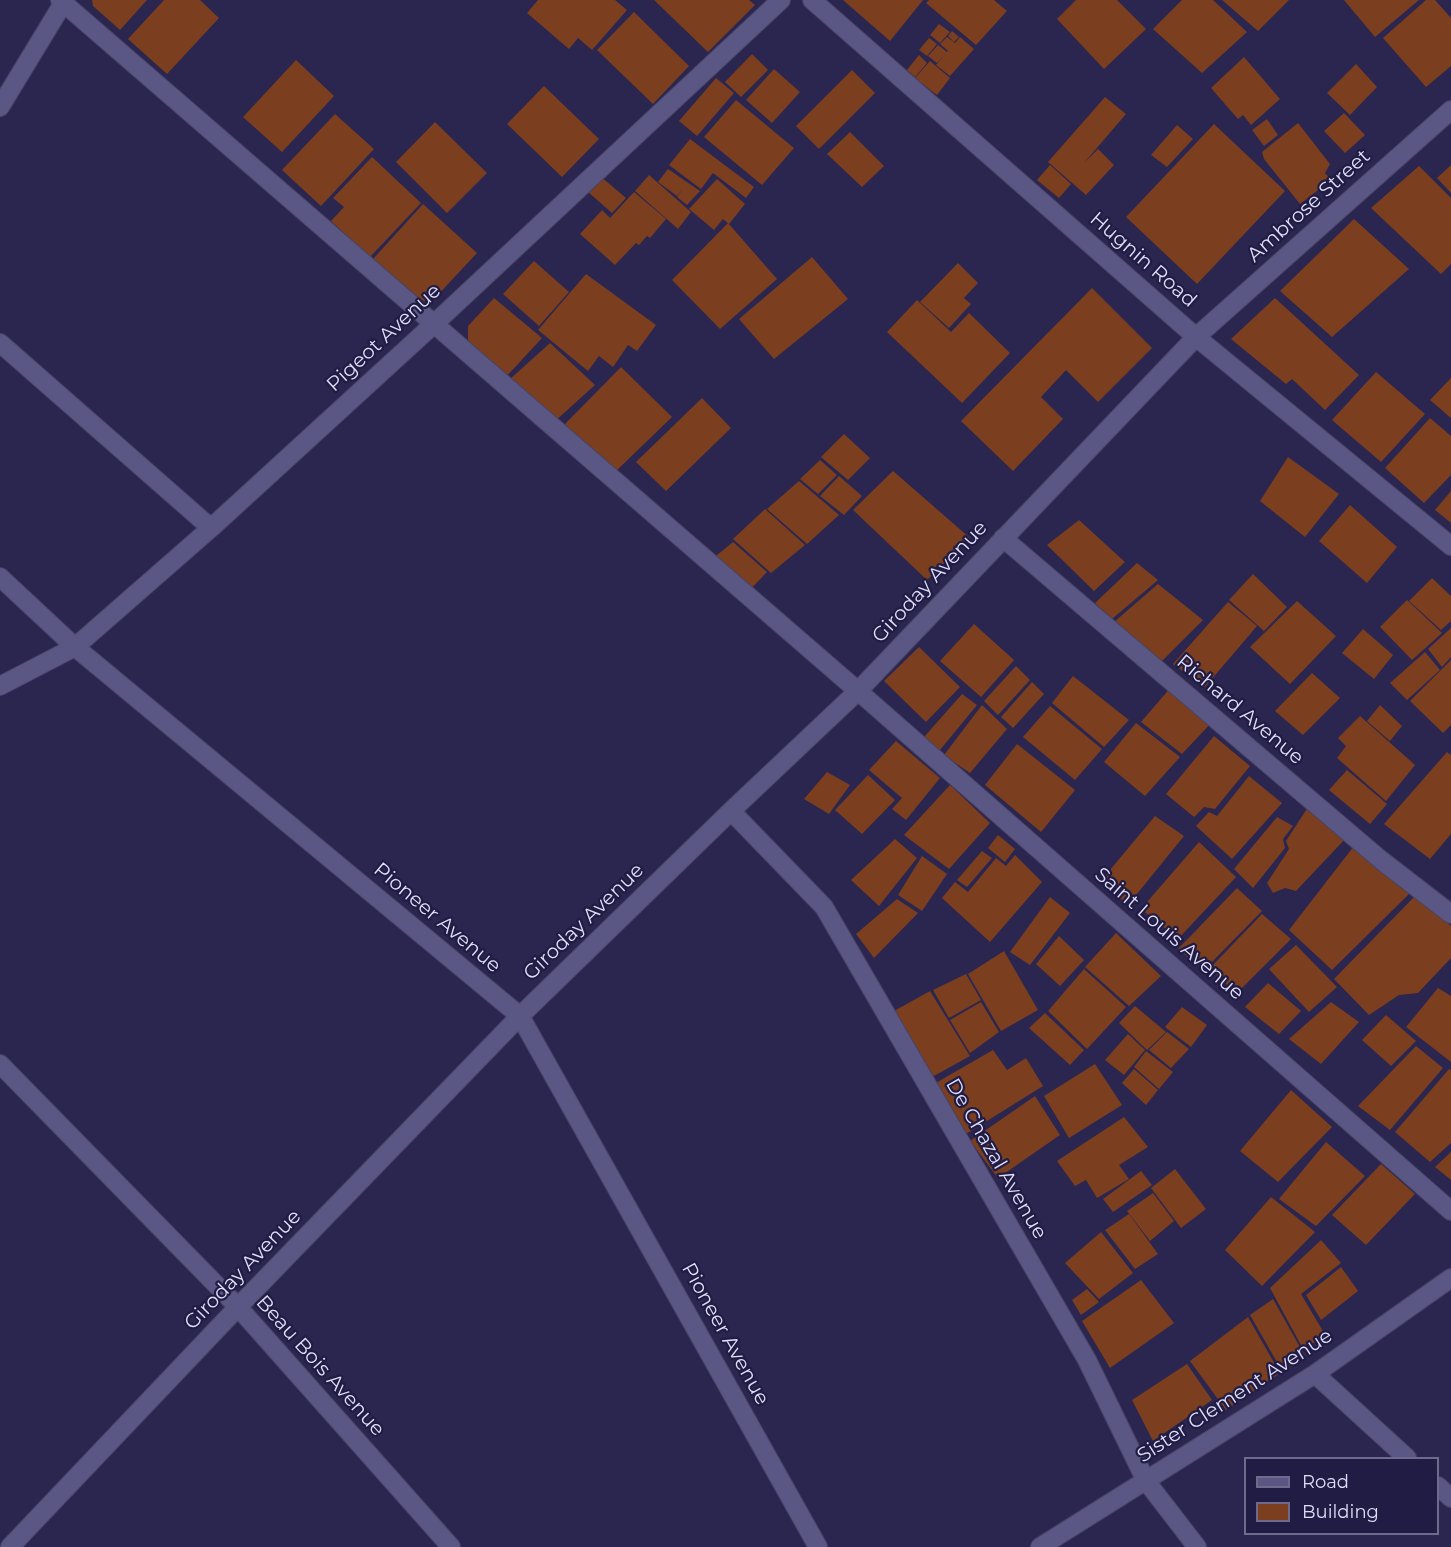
<!DOCTYPE html>
<style>
body{margin:0}
#map{position:relative;width:1451px;height:1547px;overflow:hidden;background:#2b264f;font-family:Montserrat,sans-serif}
canvas{display:block}
.legend{position:absolute;left:1244px;top:1457px;width:195px;height:78px;box-sizing:border-box;background:#211c44;border:2px solid #6d6a8c;margin:0;padding:8px 10px;list-style:none;font-size:18px;color:#dedef9}
.legend li{display:flex;align-items:center;gap:12px;height:30px}
.legend b{width:30px;border:2px solid #6d6a8c}
</style>
<div id="map">
<canvas width="1451" height="1547"></canvas>
<ul class="legend">
<li><b style="height:8px;background:#5a5785"></b>Road</li>
<li><b style="height:16px;background:#7b3e1f"></b>Building</li>
</ul>
</div>
<script>
const g = document.querySelector('canvas').getContext('2d');
g.lineJoin = 'round';
function fill(path, color) { g.fillStyle = color; g.fill(path, 'evenodd'); }
function strokePath(path, color, width, dash) { g.strokeStyle = color; g.lineWidth = width; g.lineCap = dash ? 'butt' : 'round'; g.setLineDash(dash || []); g.stroke(path); }
function write(font, color, halo, rows, align = 'center') {
  g.font = font + ' Montserrat,sans-serif'; g.lineWidth = 4.5; g.setLineDash([]); g.textBaseline = 'middle'; g.strokeStyle = halo; g.fillStyle = color; for (const [text, x, y, turn = 0] of rows) {
    g.save(); g.translate(x, y); g.rotate((+turn || 0) * Math.PI / 180); g.textAlign = isNaN(turn) ? turn : align; if (halo) g.strokeText(text, 0, 0); g.fillText(text, 0, 0); g.restore();
  }
}
fill(new Path2D(`
 M92 0H147L120 30 93 6Z
 M164 0H200L219 18 167 74 128 39Z
 M538 0H615L627 10 592 50 578 38 569 49 527 13Z
 M654 0H749L755 5 708 52Z
 M843 0H923L890 41Z
 M929 0H994L1007 11 976 45 926 3Z
 M1076 0H1117L1146 29 1104 69 1057 19Z
 M1182 0H1213L1247 32 1202 73 1153 29Z
 M1222 0H1289L1258 31Z
 M1344 0H1419L1375 37Z
 M1426 0H1435L1451 18V66L1426 87 1383 38Z
 M634 12 689 66 653 104 597 50Z
 M939 24 950 32 940 43 930 35Z
 M952 31 959 37 954 42 948 36Z
 M947 37 955 43 960 37 974 49 950 76 936 65 944 56 937 63 928 56 938 45 947 52 948 51 940 44Z
 M929 38 937 44 927 56 919 50Z
 M752 54 768 70 741 97 725 82Z
 M919 55 927 63 915 77 907 70Z
 M1244 57 1280 99 1251 125 1243 115 1238 119 1211 88Z
 M296 60 334 96 282 152 243 117Z
 M930 61 950 78 937 95 915 78Z
 M1356 64 1377 87 1350 115 1327 93Z
 M774 69 800 92 772 123 746 100Z
 M852 70 875 93 819 149 796 126Z
 M716 78 734 93 697 136 679 121Z
 M544 86 599 139 562 177 507 124Z
 M1105 97 1126 114 1084 163 1098 149 1114 165 1086 195 1048 162Z
 M736 100 794 148 762 185 704 137Z
 M1344 113 1365 135 1345 153 1324 131Z
 M335 114 374 149 321 206 282 170Z
 M1267 119 1278 135 1264 146 1252 130Z
 M435 122 487 173 447 213 396 162Z
 M1298 123 1330 164 1325 173 1331 180 1300 204 1264 159 1262 152Z
 M1214 124 1285 191 1197 284 1126 217Z
 M1177 125 1193 139 1167 167 1151 155Z
 M850 132 884 166 862 187 827 154Z
 M690 139 754 187 746 198 713 173 701 189 669 165Z
 M372 157 421 203 370 257 331 221 344 207 333 198Z
 M1050 165 1071 184 1059 198 1037 180Z
 M1451 165V193L1437 178Z
 M1419 166 1451 198V264L1441 274 1371 208Z
 M668 169 700 191 687 205 677 197 682 190 677 196 658 182Z
 M649 175 691 212 678 229 635 191Z
 M600 176 626 198 612 213 587 191Z
 M717 179 745 204 729 224 723 219 714 230 689 209Z
 M634 192 666 219 650 238 647 236 639 245 636 243 615 265 580 234 602 210 610 218Z
 M423 204 477 253 434 299 424 301 414 297 373 259Z
 M1354 219 1409 269 1332 337 1280 291Z
 M728 223 777 279 720 329 672 280Z
 M812 257 848 299 774 359 739 319Z
 M534 261 569 292 539 326 503 294Z
 M958 263 978 283 964 298 971 304 949 328 920 302Z
 M586 274 656 325 637 351 628 345 613 367 599 356 588 371 538 330Z
 M1092 288 1152 348 1098 402 1066 370 1041 397 1063 419 1013 471 961 421Z
 M494 298 542 338 505 378 468 348V326Z
 M1275 298 1359 375 1325 410 1292 379 1286 384 1231 339Z
 M917 300 951 332 969 313 1010 353 962 403 887 332Z
 M550 343 595 385 554 422 509 380Z
 M621 367 672 417 614 473 563 426Z
 M1376 372 1425 414 1381 462 1332 420Z
 M1451 378V418L1430 400Z
 M702 398 731 428 666 491 636 462Z
 M1430 418 1451 436V475L1424 503 1385 468Z
 M844 434 870 458 848 480 821 457Z
 M1288 457 1339 494 1305 537 1260 501Z
 M820 460 837 475 818 494 800 479Z
 M893 471 970 538 927 580 853 510Z
 M839 476 862 496 844 515 820 496Z
 M799 481 839 515 807 544 767 509Z
 M1451 491V523L1435 510Z
 M1350 505 1397 547 1367 583 1319 541Z
 M765 509 805 545 771 573 733 539Z
 M1079 520 1125 562 1094 591 1047 545Z
 M733 542 767 572 748 592 711 560Z
 M1137 563 1158 580 1112 619 1095 603Z
 M1253 574 1287 607 1264 631 1229 600Z
 M1432 578 1451 596V621L1441 630 1409 601Z
 M1158 584 1203 620 1159 664 1114 622Z
 M1407 600 1442 633 1412 660 1380 627Z
 M1297 601 1336 636 1290 684 1250 647Z
 M1228 602 1257 626 1205 687 1173 664Z
 M974 624 1014 660 981 697 940 661Z
 M1451 628V657L1442 667 1428 649Z
 M1363 629 1393 655 1374 679 1342 653Z
 M919 647 960 687 926 722 884 681Z
 M1425 652 1440 670 1407 700 1390 683Z
 M1451 660V725L1443 733 1410 701Z
 M1016 666 1030 680 998 715 984 701Z
 M1312 673 1340 698 1303 735 1275 711Z
 M1073 676 1129 720 1104 747 1052 703Z
 M1032 682 1044 694 1013 728 1001 717Z
 M1172 686 1213 721 1182 754 1141 722Z
 M962 694 977 705 940 750 924 737Z
 M982 705 1007 729 970 773 944 755Z
 M1380 705 1402 726 1390 741 1367 721Z
 M1050 706 1102 749 1075 780 1023 737Z
 M1360 716 1415 765 1386 801 1337 758 1346 746 1338 738Z
 M1136 723 1180 757 1145 796 1104 762Z
 M1214 736 1250 766 1215 809 1204 807 1194 817 1166 794Z
 M896 741 940 778 906 820 892 809 902 798 869 770Z
 M1017 744 1075 790 1041 832 985 785Z
 M1447 752 1451 755V834L1430 859 1384 824Z
 M1347 770 1387 804 1370 824 1329 790Z
 M827 772 850 785 829 814 804 799Z
 M868 775 895 800 862 834 835 810Z
 M1249 776 1282 803 1232 859 1196 826 1209 812 1217 816Z
 M950 785 990 823 949 869 904 835Z
 M1308 807 1346 838 1296 891 1285 888 1273 893 1267 883 1289 849 1286 841Z
 M1155 816 1184 836 1128 905 1100 882Z
 M1277 817 1293 826 1283 839 1285 848 1253 888 1234 869Z
 M998 835 1015 849 1005 862 988 848Z
 M895 839 917 858 879 906 851 880Z
 M1199 842 1236 877 1178 939 1141 909Z
 M1354 846 1410 893 1332 970 1289 930Z
 M982 851 992 858 967 887 957 880Z
 M1015 855 1042 882 990 942 942 898 955 882 968 892 996 858 1006 866Z
 M922 856 947 874 922 911 898 895Z
 M1237 888 1262 911 1204 970 1178 949Z
 M1415 896 1451 926V958L1418 993 1399 995 1369 1015 1334 979Z
 M1050 897 1070 913 1030 965 1010 952Z
 M897 899 918 913 874 958 856 934Z
 M1262 914 1291 939 1236 994 1210 968Z
 M1116 933 1161 976 1129 1006 1085 967Z
 M1059 936 1084 960 1060 986 1036 964Z
 M1296 945 1337 987 1309 1012 1269 969Z
 M1004 951 1038 1010 1001 1031 968 974Z
 M1084 969 1126 1007 1087 1049 1048 1011Z
 M966 974 981 1000 949 1018 933 990Z
 M1268 983 1301 1011 1279 1034 1245 1007Z
 M1438 988 1451 996V1062L1406 1027Z
 M930 991 970 1056 932 1077 894 1011Z
 M981 1002 999 1032 970 1053 950 1020Z
 M1331 1002 1359 1022 1321 1064 1289 1039Z
 M1135 1006 1166 1032 1147 1050 1119 1023Z
 M1182 1007 1207 1025 1191 1047 1165 1027Z
 M1045 1013 1084 1050 1070 1065 1029 1028Z
 M1386 1015 1416 1041 1391 1066 1362 1040Z
 M1167 1032 1189 1049 1171 1068 1149 1050Z
 M1128 1034 1145 1050 1124 1075 1105 1060Z
 M1416 1046 1443 1068 1390 1130 1358 1106Z
 M993 1050 1007 1070 1026 1058 1043 1086 966 1134 934 1084Z
 M1146 1051 1173 1072 1159 1089 1134 1067Z
 M1095 1064 1122 1105 1069 1138 1044 1096Z
 M1134 1069 1158 1090 1146 1105 1122 1083Z
 M1449 1069 1451 1070V1143L1430 1162 1395 1132Z
 M1291 1090 1332 1127 1278 1182 1240 1151Z
 M1035 1096 1060 1135 998 1178 970 1141Z
 M1124 1117 1148 1147 1119 1165 1129 1179 1097 1198 1086 1180 1075 1186 1057 1161Z
 M1326 1142 1365 1176 1316 1226 1279 1199Z
 M1451 1152V1180L1435 1167Z
 M1381 1164 1415 1194 1366 1245 1332 1215Z
 M1175 1169 1206 1209 1181 1228 1151 1188Z
 M1141 1171 1152 1185 1113 1212 1103 1199Z
 M1153 1193 1174 1221 1150 1241 1127 1211Z
 M1271 1197 1315 1232 1262 1286 1225 1250Z
 M1129 1214 1158 1254 1135 1269 1105 1230Z
 M1101 1232 1133 1273 1099 1299 1065 1263Z
 M1321 1240 1341 1263 1301 1294 1327 1338 1302 1347 1270 1288Z
 M1341 1267 1358 1291 1321 1320 1306 1295Z
 M1141 1280 1174 1323 1110 1368 1082 1321Z
 M1087 1289 1099 1302 1081 1315 1072 1300Z
 M1273 1299 1305 1356 1282 1371 1250 1315Z
 M1248 1317 1280 1373 1226 1410 1190 1361Z
 M1187 1364 1212 1400 1153 1441 1132 1400Z`), '#7b3e1f');
const street = new Path2D(`
 M60 0 858 691 1451 1211
 M0 107 65 0
 M0 343 211 528
 M1003 538 1381 860 1451 914
 M0 577 75 647 520 1016 818 1547
 M0 686 75 647 211 528 435 323 781 0
 M731 811 824 907 1087 1360 1146 1481 1197 1547
 M0 1064 238 1307 451 1547
 M1315 1374 1407 1458
 M1438 1486 1451 1498
 M10 1547 238 1307 520 1016 731 811 858 691 1196 337
 M1040 1547 1315 1374 1451 1278`);
const secondary = new Path2D(`
 M812 0 1196 337 1451 546
 M1196 337 1451 110`);
strokePath(street, '#494367', 20);
strokePath(secondary, '#494367', 20);
strokePath(street, '#5a5785', 18);
strokePath(secondary, '#5a5785', 18);
write('20px', '#dedef9', '#211c44', [
 ["Ambrose Street",1309,206,-42],
 ["Hugnin Road",1143,260,41],
 ["Pigeot Avenue",384,338,-43],
 ["Giroday Avenue",930,582,-47],
 ["Richard Avenue",1240,710,40],
 ["Pioneer Avenue",437,918,40],
 ["Giroday Avenue",584,922,-44],
 ["Saint Louis Avenue",1169,934,41],
 ["De Chazal Avenue",996,1159,60],
 ["Giroday Avenue",243,1270,-46],
 ["Pioneer Avenue",725,1334,61],
 ["Beau Bois Avenue",320,1366,48],
 ["Sister Clement Avenue",1235,1396,-33]
]);
</script>
